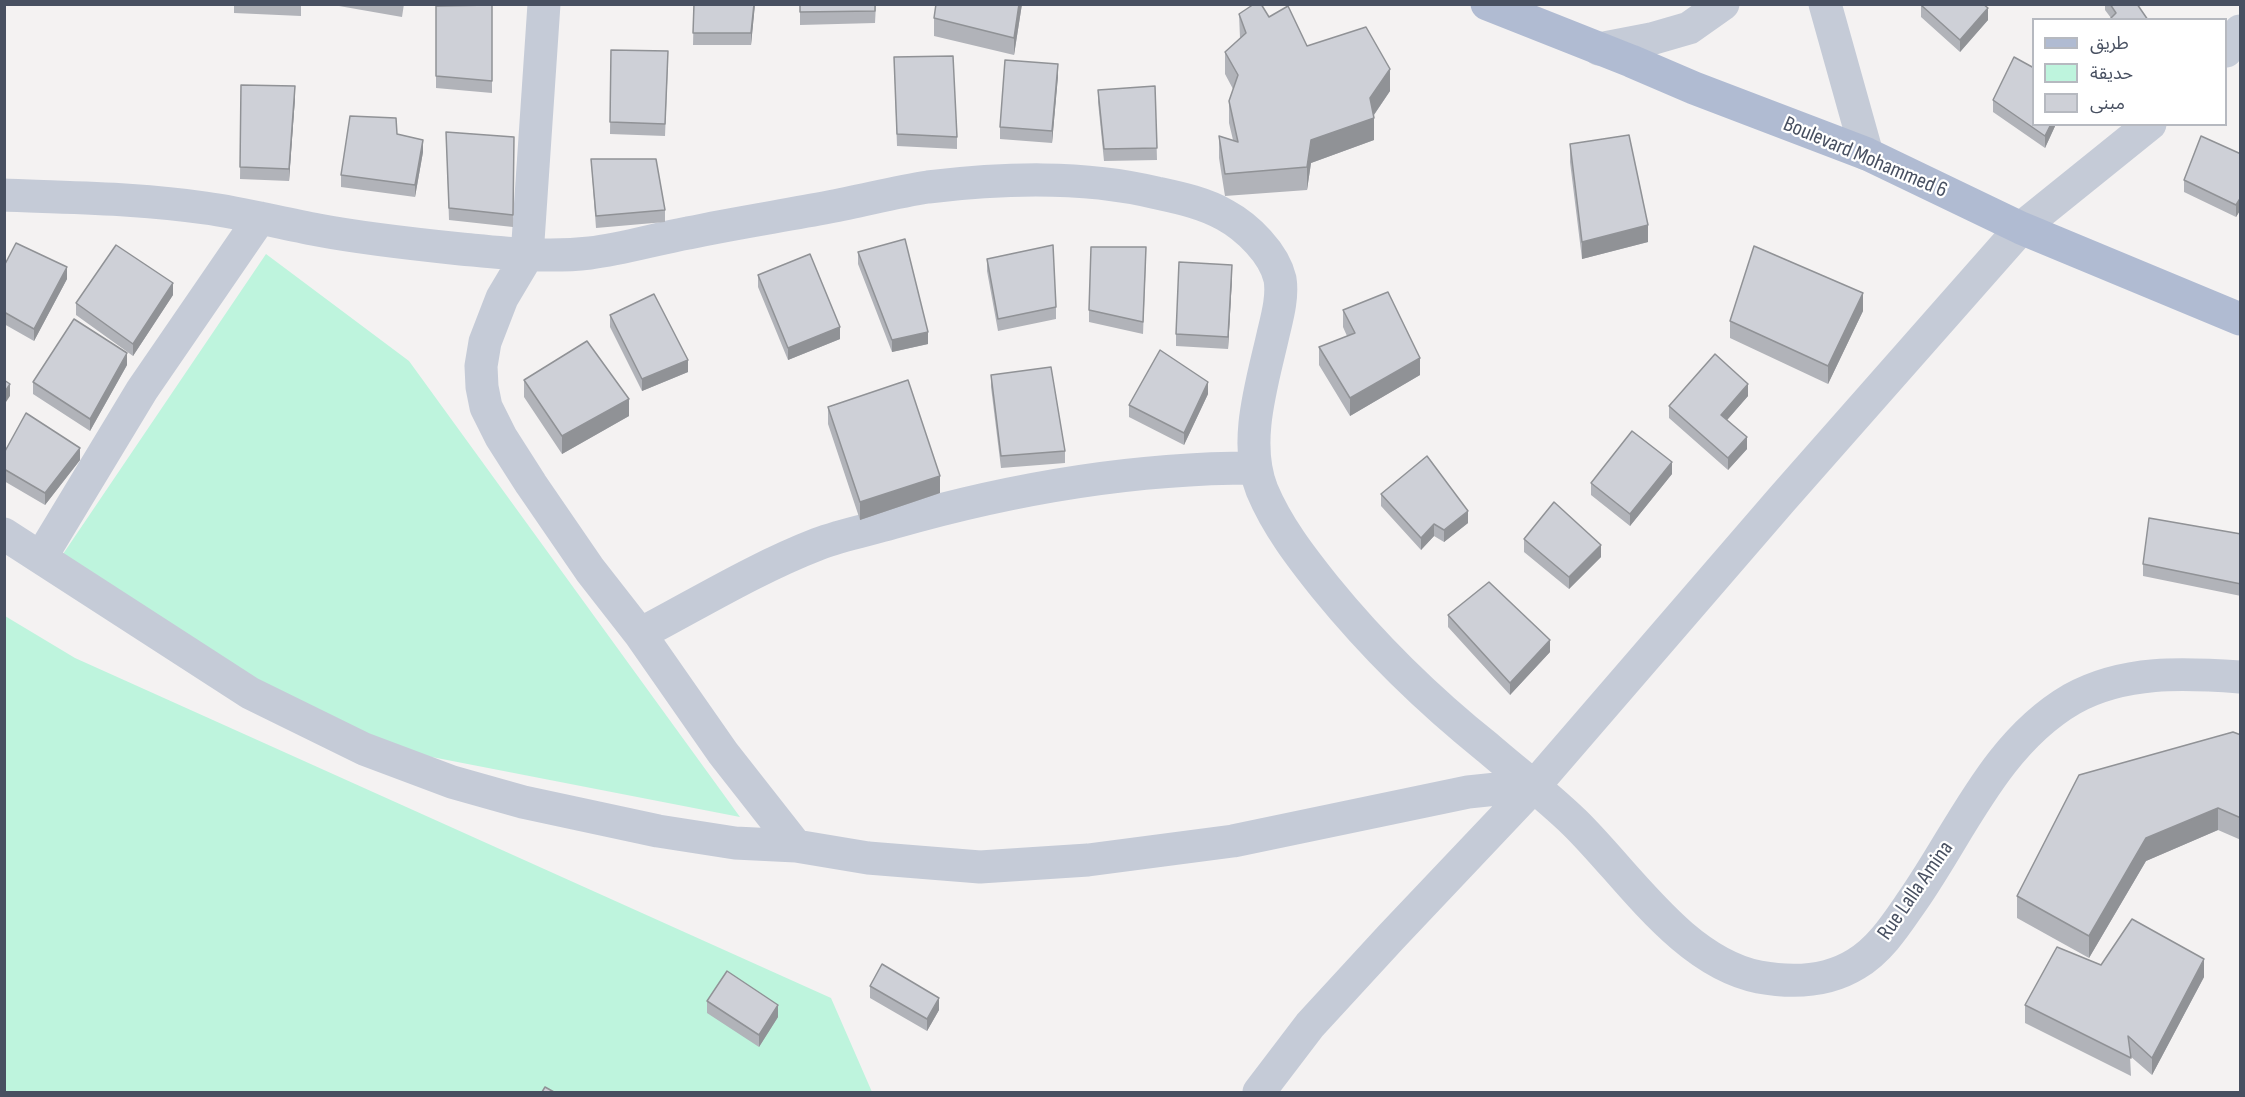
<!DOCTYPE html>
<meta charset="utf-8">
<style>
body{margin:0}
#map{position:relative;width:2245px;height:1097px;overflow:hidden;background:#f4f2f2;font-family:"Sofia Sans Condensed","Noto Sans Arabic",sans-serif}
canvas{display:block}
.frame{position:absolute;inset:0;border:6px solid #485061;pointer-events:none}
.legend{position:absolute;left:2032px;top:18px;width:195px;height:108px;box-sizing:border-box;background:#fff;border:2px solid #b6b9c0;margin:0;padding:8px 10px;list-style:none;font-size:18px;color:#485061}
.legend li{display:flex;align-items:center;gap:12px;height:30px}
.legend b{width:30px;border:2px solid #b6b9c0}
</style>
<div id="map">
<canvas width="2245" height="1097"></canvas>
<div class="frame"></div>
<ul class="legend">
<li><b style="height:8px;background:#b0bbd2"></b>طريق</li>
<li><b style="height:16px;background:#bef4dd"></b>حديقة</li>
<li><b style="height:16px;background:#ced0d7"></b>مبنى</li>
</ul>
</div>
<script>
const g = document.querySelector('canvas').getContext('2d');
g.lineJoin = 'round';
function fill(path, color) { g.fillStyle = color; g.fill(path, 'evenodd'); }
function strokePath(path, color, width, dash) { g.strokeStyle = color; g.lineWidth = width; g.lineCap = dash ? 'butt' : 'round'; g.setLineDash(dash || []); g.stroke(path); }
function write(font, color, halo, rows, align = 'center') {
  g.font = font + ' "Sofia Sans Condensed",sans-serif'; g.lineWidth = 4.5; g.setLineDash([]); g.textBaseline = 'middle'; g.strokeStyle = halo; g.fillStyle = color; for (const [text, x, y, turn = 0] of rows) {
    g.save(); g.translate(x, y); g.rotate((+turn || 0) * Math.PI / 180); g.textAlign = isNaN(turn) ? turn : align; if (halo) g.strokeText(text, 0, 0); g.fillText(text, 0, 0); g.restore();
  }
}
fill(new Path2D(`
 M266 254 409 361 740 817 406 752 259 682 61 557Z
 M5 616 75 658 831 998 872 1092H5Z`), '#bef4dd');
strokePath(new Path2D(`
 M544 4 527 256 502 298 485 342 481 366 482 387 486 407 501 437 531 484 590 570 640 634 723 753 796 846
 M2226 51 2240 31
 M4 195C71 198 139 198 205 208 243 213 280 223 318 230 365 239 413 244 461 249 504 253 546 258 590 253 622 249 656 239 688 233 735 223 782 216 829 207 862 201 895 192 928 187 1003 178 1083 175 1157 193 1180 198 1204 203 1225 215 1247 227 1274 253 1280 279 1283 297 1277 318 1273 335 1262 384 1243 442 1262 490 1277 526 1301 557 1325 587 1373 646 1428 700 1488 748 1517 773 1547 796 1575 823 1628 875 1683 962 1759 977 1792 983 1827 982 1856 964 1881 949 1897 923 1913 900 1961 831 1996 743 2072 699 2124 670 2184 673 2240 677
 M4 534 250 693 364 749 452 782 523 802 658 831 735 843 796 846 868 858 980 867 1088 860 1233 841 1468 792 1535 785
 M41 557 142 390 260 218
 M640 634C699 603 756 568 818 544 842 535 868 530 892 523 1010 489 1132 468 1254 468
 M1259 1092 1310 1025 1391 937 1535 785 1782 499 2021 228 2150 124`), '#c5cbd7', 33);
strokePath(new Path2D(`
 M1825 4 1867 154
 M1599 49 1651 39 1689 28 1723 4`), '#c5cbd7', 33);
strokePath(new Path2D(`
 M1487 4 1631 61 1694 88 1867 154 2021 228 2240 319`), '#b0bbd2', 33);
fill(new Path2D(`
 M234 4H301V16L234 13Z
 M339 4H404L402 17 339 6Z
 M694 4H755L751 45H693Z
 M800 4H876L875 23 800 25Z
 M936 4H1022L1014 55 934 36V18Z
 M2105 4H2137L2111 18 2105 10Z
 M492 5V93L436 88V6Z
 M1921 5 1988 20 1960 52 1921 17Z
 M1239 14 1269 17 1307 46 1390 91 1374 115V140L1311 163 1307 190 1225 196 1219 158V136L1233 140 1229 123V101L1233 89 1225 74V52L1240 38Z
 M611 50 668 63 665 136 610 134Z
 M894 57 957 137V149L897 146Z
 M1058 76 1052 143 1000 139V127Z
 M241 85 295 98 289 181 240 179Z
 M1155 86 1157 160 1104 161 1098 102V90Z
 M1993 100 2034 124H2056L2045 148 1993 112Z
 M446 132 514 137 513 227 449 220Z
 M397 134 423 152 415 197 341 187V175Z
 M1570 144 1648 242 1582 259 1570 162Z
 M2241 154V209L2236 217 2184 192V180Z
 M591 159 665 210V222L596 228Z
 M858 252 928 344 892 352 858 264Z
 M987 259 1056 307V319L998 331 987 271Z
 M1146 259 1143 334 1089 322V310Z
 M4 266 67 279 34 341 4 324Z
 M758 275 840 339 788 360 758 287Z
 M1232 278 1228 349 1176 346V334Z
 M173 295 133 356 76 315V303Z
 M1343 310 1420 375 1350 416 1319 365V347L1347 336 1343 327Z
 M1863 311 1828 384 1730 338V321Z
 M610 315 688 372 642 391 610 327Z
 M127 365 90 431 33 394V382Z
 M991 375 1065 451V463L1001 468 991 387Z
 M524 380 629 416 562 454 524 397Z
 M1208 394 1184 445 1129 417V405Z
 M1748 396 1727 420 1747 449 1728 470 1669 418V406Z
 M828 407 940 493 860 520 828 424Z
 M4 453 80 460 45 505 4 481Z
 M1672 474 1630 526 1591 495V483Z
 M1381 494 1468 523 1444 542 1434 536 1421 550 1381 506Z
 M2241 534V596L2143 576V564Z
 M1524 539 1601 557 1569 589 1524 552Z
 M1448 615 1550 652 1510 695 1448 627Z
 M2241 735V840L2218 830 2146 861 2089 958 2017 918V896Z
 M2101 965 2204 977 2152 1075 2130 1056 2131 1076 2025 1023V1005Z
 M870 986 939 1010 927 1031 870 998Z
 M707 1001 778 1017 759 1047 707 1013Z`), '#b1b3b9');
fill(new Path2D(`
 M754 4H755L751 45V33Z
 M1019 4H1022L1014 55V38Z
 M1988 8V20L1960 52V40Z
 M1058 64V76L1052 143V131Z
 M1390 69V91L1371 119 1374 118V140L1311 163 1307 190V167L1311 140 1370 98Z
 M295 86V98L289 181V169Z
 M2051 124H2056L2045 148V136Z
 M423 140V152L415 197V185Z
 M2241 197V209L2236 217V205Z
 M1648 225V242L1582 259V242Z
 M1232 265V278L1228 349V337Z
 M67 267V279L34 341V329Z
 M173 283V295L133 356V344Z
 M1863 293V311L1828 384V366Z
 M840 327V339L788 360V348Z
 M928 332V344L892 352V340Z
 M127 353V365L90 431V419Z
 M1420 358V375L1350 416V398Z
 M688 360V372L642 391V379Z
 M1208 382V394L1184 445V433Z
 M10 384V396L4 405V393Z
 M1748 384V396L1721 427V415Z
 M629 399V416L562 454V436Z
 M1747 437V449L1728 470V458Z
 M80 448V460L45 505V493Z
 M1672 462V474L1630 526V514Z
 M940 476V493L860 520V502Z
 M1468 511V523L1444 542V530Z
 M1434 524V536L1421 550V538Z
 M1601 545V557L1569 589V577Z
 M1550 640V652L1510 695V683Z
 M2218 808V830L2146 861 2089 958V936L2146 838Z
 M2204 959V977L2152 1075V1058Z
 M939 998V1010L927 1031V1019Z
 M778 1005V1017L759 1047V1035Z`), '#909296');
const building = new Path2D(`
 M694 4H754L751 33H693Z
 M800 4H875V11L800 12Z
 M936 4H1019L1014 38 934 18Z
 M1254 4H1261L1269 17 1288 6 1307 46 1366 27 1390 69 1370 98 1374 118 1311 140 1307 167 1225 174 1219 136 1238 142 1229 101 1238 75 1225 52 1246 33 1239 14Z
 M1922 4H1983L1988 8 1960 40 1921 5Z
 M2110 4H2137L2148 20H2109L2116 13Z
 M492 5V81L436 76V6Z
 M611 50 668 51 665 124 610 122Z
 M953 56 957 137 897 134 894 57Z
 M2014 57 2034 68V124H2051L2045 136 1993 100Z
 M1005 60 1058 64 1052 131 1000 127Z
 M241 85 295 86 289 169 240 167Z
 M1155 86 1157 148 1104 149 1098 90Z
 M350 116 396 118 397 134 423 140 415 185 341 175Z
 M446 132 514 137 513 215 449 208Z
 M1629 135 1648 225 1582 242 1570 144Z
 M2201 136 2241 154V197L2236 205 2184 180Z
 M591 159H656L665 210 596 216Z
 M905 239 928 332 892 340 858 252Z
 M16 243 67 267 34 329 4 312V266Z
 M116 245 173 283 133 344 76 303Z
 M1053 245 1056 307 998 319 987 259Z
 M1754 246 1863 293 1828 366 1730 321Z
 M1091 247H1146L1143 322 1089 310Z
 M810 254 840 327 788 348 758 275Z
 M1179 262 1232 265 1228 337 1176 334Z
 M1388 292 1420 358 1350 398 1319 347 1355 333 1343 310Z
 M654 294 688 360 642 379 610 315Z
 M74 319 127 353 90 419 33 382Z
 M587 341 629 399 562 436 524 380Z
 M1160 350 1208 382 1184 433 1129 405Z
 M1715 354 1748 384 1721 415 1747 437 1728 458 1669 406Z
 M1051 367 1065 451 1001 456 991 375Z
 M4 380 10 384 4 393Z
 M908 380 940 476 860 502 828 407Z
 M26 413 80 448 45 493 4 469V453Z
 M1632 431 1672 462 1630 514 1591 483Z
 M1427 456 1468 511 1444 530 1434 524 1421 538 1381 494Z
 M1554 502 1601 545 1569 577 1524 539Z
 M2149 518 2241 534V584L2143 564Z
 M1489 582 1550 640 1510 683 1448 615Z
 M2233 732 2241 735V818L2218 808 2146 838 2089 936 2017 896 2079 775Z
 M2132 919 2204 959 2152 1058 2128 1036 2131 1058 2025 1005 2057 947 2101 965Z
 M882 964 939 998 927 1019 870 986Z
 M727 971 778 1005 759 1035 707 1001Z
 M545 1087 554 1092H542Z`);
fill(building, '#ced0d7');
strokePath(building, '#909296', 1.5);
write('22px', '#485061', '#fff', [
 ["Boulevard Mohammed 6",1865,158,23],
 ["Rue Lalla Amina",1916,891,-55]
]);
</script>
